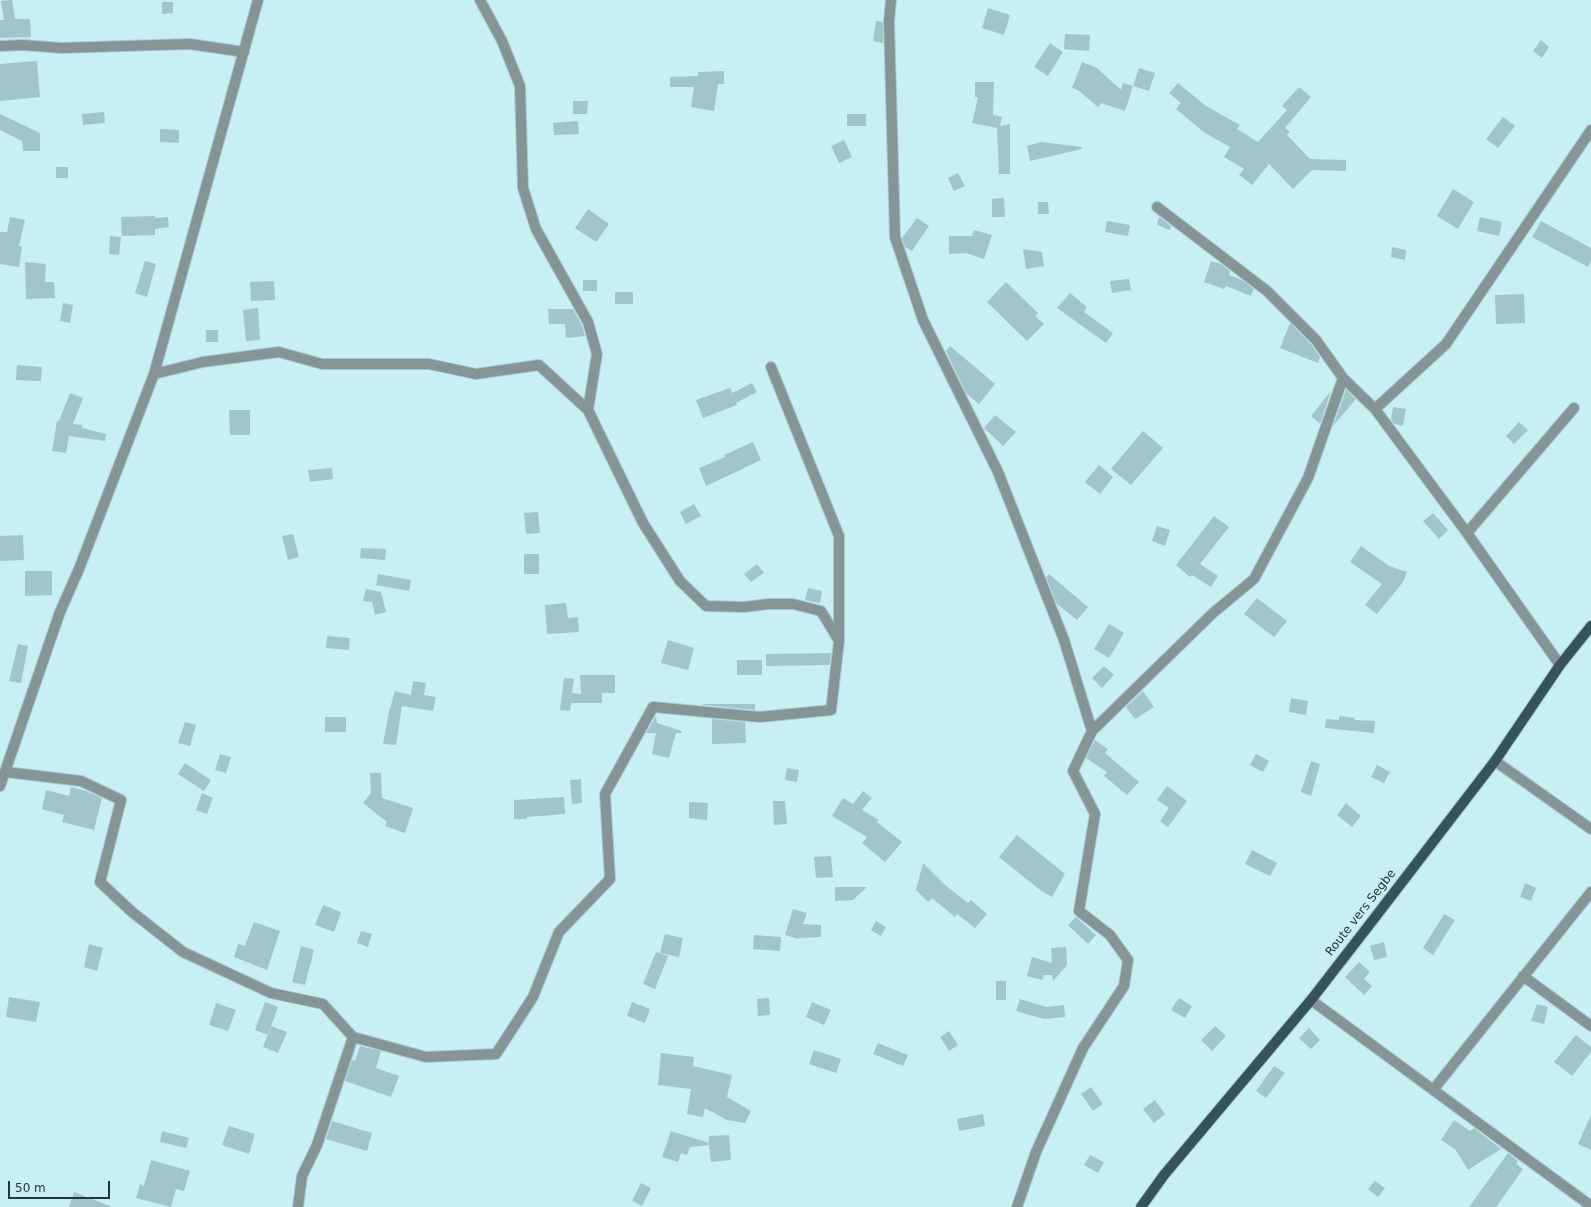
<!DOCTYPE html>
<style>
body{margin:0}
#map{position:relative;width:1591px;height:1207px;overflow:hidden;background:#c7eff4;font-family:"DejaVu Sans",sans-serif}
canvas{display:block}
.scale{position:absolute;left:8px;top:1181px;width:102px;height:18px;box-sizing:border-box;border:2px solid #263638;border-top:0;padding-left:5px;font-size:12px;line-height:14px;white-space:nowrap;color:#263638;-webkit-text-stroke:3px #c7eff4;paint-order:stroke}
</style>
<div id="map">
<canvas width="1591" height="1207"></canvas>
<div class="scale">50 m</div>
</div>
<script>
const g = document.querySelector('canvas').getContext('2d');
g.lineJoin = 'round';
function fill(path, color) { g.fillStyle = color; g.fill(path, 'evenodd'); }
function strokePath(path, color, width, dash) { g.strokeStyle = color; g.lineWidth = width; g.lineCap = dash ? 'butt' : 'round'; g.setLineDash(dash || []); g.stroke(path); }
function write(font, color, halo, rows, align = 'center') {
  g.font = font + ' "DejaVu Sans",sans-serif'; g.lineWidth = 3; g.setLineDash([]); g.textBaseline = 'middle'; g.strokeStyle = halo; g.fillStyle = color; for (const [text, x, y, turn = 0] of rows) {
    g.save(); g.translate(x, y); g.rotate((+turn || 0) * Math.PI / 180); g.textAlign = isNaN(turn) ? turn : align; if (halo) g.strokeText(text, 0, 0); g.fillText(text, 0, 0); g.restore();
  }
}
fill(new Path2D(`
 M12 0 15 19H30L31 37 0 38V20H4L1 1Z
 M162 2H173V13L162 14Z
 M988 8 1010 15 1004 35 982 28Z
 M876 21 883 22V43L873 41Z
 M1065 34 1090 35 1089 51 1064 49Z
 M1541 40 1549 47 1542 58 1533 51Z
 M1050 43 1063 52 1048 76 1034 67Z
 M37 61 40 97 0 101V64Z
 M1082 62 1097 68 1121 90 1123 83 1133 86 1125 111 1101 103 1098 107 1078 90 1072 88Z
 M1139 68 1155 73 1149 91 1133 86Z
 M724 71V84H718L714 111 691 107 694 87H670V77L698 76V72Z
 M975 82H994L993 115 1002 117 1000 126 1010 124V174H999L997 128 972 123 978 97H975Z
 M1178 83 1206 106 1240 125 1237 129 1258 142 1287 110 1282 106 1299 87 1311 97 1285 128 1290 132 1287 135 1310 159 1346 160V171L1312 170 1293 189 1269 164 1252 185 1239 175 1244 169 1224 157 1230 147 1205 133 1176 109 1181 103 1169 93Z
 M573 101H588L587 114H573Z
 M104 112 105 123 83 125 82 114Z
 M0 114 40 133V151H23L22 141 0 130Z
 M847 114H866V126H847Z
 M1503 117 1515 126 1498 148 1486 139Z
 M578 121 579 134 554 135 553 123Z
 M160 129 179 130V143L160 142Z
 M844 140 852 157 839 163 831 146Z
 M1041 142 1082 147V149L1030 161 1027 146Z
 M56 167H68V178H56Z
 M958 173 965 186 954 191 948 178Z
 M1453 189 1474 202 1458 229 1437 216Z
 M1004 198 1005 217H992V199Z
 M1038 202H1048L1049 214H1038Z
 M588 209 609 224 596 242 575 228Z
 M155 216V218L168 217 169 227 155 229V235L122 236 121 217Z
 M10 217 25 220 19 246 22 247 19 267 0 264V232H7Z
 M1159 217 1171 226 1170 230 1157 225Z
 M1480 217 1502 222 1499 236 1477 231Z
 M917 218 929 226 912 251 905 247 902 238Z
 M1107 221 1130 225 1128 236 1105 232Z
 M1541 221 1591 248V261L1588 267 1532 237Z
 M974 230 992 235 984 259 966 253 949 254V236H972Z
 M110 236 121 237 119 255 109 254Z
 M1392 247 1406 250 1405 260 1391 257Z
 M1023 249 1042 252 1044 266 1026 269Z
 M145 261 156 264 147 297 135 293Z
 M1211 261 1221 264 1230 271 1229 275 1242 280 1254 289 1251 296 1226 286 1224 289 1204 282Z
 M25 262 46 264 45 282H54L55 298 26 299Z
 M1129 279 1131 290 1112 293 1110 281Z
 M583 280H597V291H583Z
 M274 281 275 300 251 301 250 282Z
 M1006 282 1038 313 1035 316 1044 324 1027 341 987 302Z
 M615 292H633V304H615Z
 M1070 293 1087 307 1084 312 1113 333 1106 343 1057 308Z
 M1524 294 1525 323 1496 324 1495 295Z
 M63 303 73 305 70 323 60 321Z
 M258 308 260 340 246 341 243 310Z
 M548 309H573L582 325 585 336 566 338 565 324H549Z
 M1290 323 1311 344 1320 357 1318 363 1280 348Z
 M206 330H218V342H206Z
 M950 346 995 384 979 404 966 393 946 351Z
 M17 365 42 367 41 381 16 380Z
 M752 383 757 392 736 403 737 405 703 418 696 400 730 388 732 393Z
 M1346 390 1356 399 1333 426Z
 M1331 391 1320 424 1311 416Z
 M70 393 83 398 73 424 82 425V428L106 434 105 441 69 436 66 453 52 451 57 421H59Z
 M1393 407 1406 409 1403 426 1394 424 1391 420Z
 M229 410H250V435H230Z
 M995 415 1016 432 1003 446 984 428Z
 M1519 422 1528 430 1514 444 1506 436Z
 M1143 431 1163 448 1131 485 1111 469Z
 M753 442 761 460 706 486 699 468 725 457 724 455Z
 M1099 465 1113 477 1100 494 1085 482Z
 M332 468 333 479 310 482 308 470Z
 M694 504 701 516 686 524 680 512Z
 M538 512 540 533 526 534 524 513Z
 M1433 513 1448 530 1439 539 1423 521Z
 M1214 516 1229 527 1200 564 1218 576 1211 587 1192 575 1190 577 1176 565Z
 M1157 526 1170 530 1165 546 1152 541Z
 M293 534 299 557 288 560 282 536Z
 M23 535 24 560 0 561V536Z
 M1361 546 1389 566 1407 572 1403 582 1377 614 1365 605 1382 584 1350 562Z
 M361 548 386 549 385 560 360 558Z
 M524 554H539V574H524Z
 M757 564 764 573 751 582 744 574Z
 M25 571H52V595L25 596Z
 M378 574 411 580 409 591 376 585Z
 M1049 574 1088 607 1077 620 1056 603 1046 577Z
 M808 588 822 591 820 603 805 600Z
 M366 589 381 592 386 612 375 615 372 602 363 601Z
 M1257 598 1287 621 1274 637 1244 614Z
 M566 603 568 618 578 617 579 632 547 634 545 605Z
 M1109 624 1124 633 1109 658 1094 649Z
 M327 636 350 638 349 650 326 648Z
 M668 640 694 648 688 670 661 663Z
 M18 644 28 646 21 683 9 681Z
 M831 653 830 665 766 666V654Z
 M737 660H762V675H737Z
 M1104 666 1114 675 1102 688 1092 678Z
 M580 675H615V693H602V703H571L570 711 560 710 564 678 574 679 572 693 581 694Z
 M413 681 426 683 424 695 436 697 433 711 402 706 396 745 383 744 389 712 395 691 411 695Z
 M1143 691 1154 707 1135 719 1126 707Z
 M1291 698 1308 701 1306 715 1289 712Z
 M703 704H755V710L703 705Z
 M656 716 657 723 682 731 681 733H676L669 758 652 754 656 733H646Z
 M1339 716 1355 718 1354 720 1375 721 1374 733 1325 728 1326 719 1339 720Z
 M325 717H346V732H325Z
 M712 719 745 722 746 743 712 744Z
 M185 722 196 725 190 746 178 743Z
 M1095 740 1108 749 1105 753 1139 782 1127 795 1104 776 1107 772 1086 758Z
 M220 754 231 757 226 773 215 770Z
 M1256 754 1269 761 1263 772 1250 765Z
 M1311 761 1320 764 1311 796 1301 792Z
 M185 763 211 780 204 791 178 774Z
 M1377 765 1390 772 1384 783 1371 777Z
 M787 768 799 770 797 782 785 780Z
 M370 773H381L382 798 413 808 405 833 385 826 387 822 363 803 371 793Z
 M581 779 582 803 572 804 570 780Z
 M1167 786 1187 801 1168 827 1160 821 1169 808 1157 800Z
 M71 787 86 791 102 798 94 830 62 822 64 815 42 809 46 790 69 796Z
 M863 791 872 798 862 810 879 820 877 822 902 842 885 862 862 843 867 837 832 816 843 798 853 804Z
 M202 793 213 798 207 814 196 810Z
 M564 797 565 814 527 817V819H514V800Z
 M773 801H785L787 824 774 825Z
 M689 802 708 803 707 820 689 818Z
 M1346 803 1361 816 1352 827 1337 815Z
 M1017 835 1065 874 1052 897 1040 890 999 857Z
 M1252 850 1277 863 1270 876 1245 864Z
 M831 856 833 877 816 878 814 857Z
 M923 863 945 885 968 903 971 900 987 914 975 928 957 914 955 917 932 898 928 902 916 890Z
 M1525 883 1536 888 1531 901 1520 897Z
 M835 887H867L853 900 835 901Z
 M323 905 341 912 334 932 315 925Z
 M793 909 807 913 803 924 821 925V937L799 938V939L785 935Z
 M1444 914 1455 920 1433 955 1423 948Z
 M1076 917 1096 935 1088 944 1068 925Z
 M876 921 886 927 881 936 871 930Z
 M254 922 280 931 267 970 234 957 238 944 245 946Z
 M361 931 372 934 368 947 357 943Z
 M665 934 683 938 679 957 660 953Z
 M754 935 781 937 780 951 753 949Z
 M1384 942 1387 957 1374 960 1370 946Z
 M89 944 103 948 97 971 84 967Z
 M301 946 314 950 305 985 292 982Z
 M1066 947 1067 965 1053 981 1052 975H1044L1042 980 1027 976 1032 957 1052 963 1051 948Z
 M656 952 668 956 655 989 643 984Z
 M1359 962 1370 972 1364 979 1372 986 1364 995 1345 977Z
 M996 981H1006V1000H996Z
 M9 997 40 1002 36 1022 6 1017Z
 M769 998 770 1015 758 1016 757 999Z
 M1179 998 1192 1006 1185 1018 1171 1010Z
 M1020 999 1046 1007 1064 1005 1065 1017 1044 1019 1016 1011Z
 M265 1002 278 1007 268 1035 255 1030Z
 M632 1002 650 1009 645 1023 627 1016Z
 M812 1002 831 1010 824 1025 806 1017Z
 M216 1003 236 1010 228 1031 209 1025Z
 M1537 1004 1548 1007 1544 1024 1531 1021Z
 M271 1026 287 1032 278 1053 263 1047Z
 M1215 1026 1226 1036 1212 1051 1201 1040Z
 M1309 1028 1320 1040 1311 1049 1299 1038Z
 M949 1031 958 1045 949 1051 940 1037Z
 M1576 1035 1591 1047V1052L1572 1076 1554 1062Z
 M878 1043 908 1055 903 1066 873 1054Z
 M360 1046 381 1051 376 1068 399 1076 391 1097 345 1081 352 1060 355 1061Z
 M814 1050 841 1059 836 1073 809 1064Z
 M661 1053 694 1057 693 1066 732 1075 727 1097 751 1111 745 1123 727 1120 705 1108 703 1117 687 1114 691 1089 658 1085Z
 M1274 1066 1285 1073 1266 1098 1256 1091Z
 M1091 1087 1103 1104 1093 1111 1081 1094Z
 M1155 1100 1165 1114 1154 1123 1143 1109Z
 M983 1114 985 1126 959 1131 957 1119Z
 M1591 1115V1150L1578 1144Z
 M1454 1120 1470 1131 1474 1128 1501 1149 1468 1170 1455 1149 1441 1140Z
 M332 1121 372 1133 367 1151 326 1139Z
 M229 1126 255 1134 249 1154 222 1145Z
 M162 1131 189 1138 186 1148 160 1142Z
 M671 1131 709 1143V1136L729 1135 731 1160 711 1162 709 1145 690 1147 687 1155 681 1153 678 1162 662 1157Z
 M1508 1153 1518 1161 1516 1164 1523 1169 1496 1207H1469Z
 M1090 1155 1104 1162 1098 1173 1084 1165Z
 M151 1160 190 1171 184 1191 176 1189 171 1207 136 1198 140 1184 144 1186Z
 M1375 1181 1385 1188 1378 1197 1368 1189Z
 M641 1183 651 1188 642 1206 632 1201Z
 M74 1192 110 1206V1207H69Z`), '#a0c6cb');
const minor = new Path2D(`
 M480 0 502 41 520 86 523 188 536 229 588 322 597 354 588 410
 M891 0 889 21 895 237 923 320 998 472 1064 640 1092 731
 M0 46 23 45 61 48 190 44 244 52
 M1157 207 1267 291 1316 340 1343 378 1375 409 1467 533 1560 665
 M154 374 203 362 279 352 322 364H429L476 374 539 365 588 410 643 523 680 581 706 606 744 607 769 604H793L821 611 839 641
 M1375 409 1446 344 1591 130
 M1467 533 1574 408
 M1495 761 1591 829
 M6 772 81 781 121 800 100 882 132 912 183 952 271 993 323 1004 353 1037 317 1145 302 1176 298 1207
 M0 786 60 612 79 569 154 374 258 0
 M1523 976 1591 1026
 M1311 1000 1591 1206
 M353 1037 426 1057 496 1054 533 997 559 932 610 879 605 794 653 707 760 717 831 710 839 641V536L771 367
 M1433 1090 1591 892
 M1017 1207 1036 1152 1083 1048 1124 986 1128 960 1110 935 1079 911 1095 814 1073 771 1092 731 1213 613 1254 579 1308 478 1343 378`);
const major = new Path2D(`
 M1141 1207 1164 1175 1311 1000 1373 920 1495 761 1560 665 1591 626`);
strokePath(minor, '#a7cace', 12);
strokePath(major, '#a7cace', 12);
strokePath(minor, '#859597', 10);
strokePath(major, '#365357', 10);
write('12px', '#263638', '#c7eff4', [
 ["Route vers Segbe",1361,913,-52]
]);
</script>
